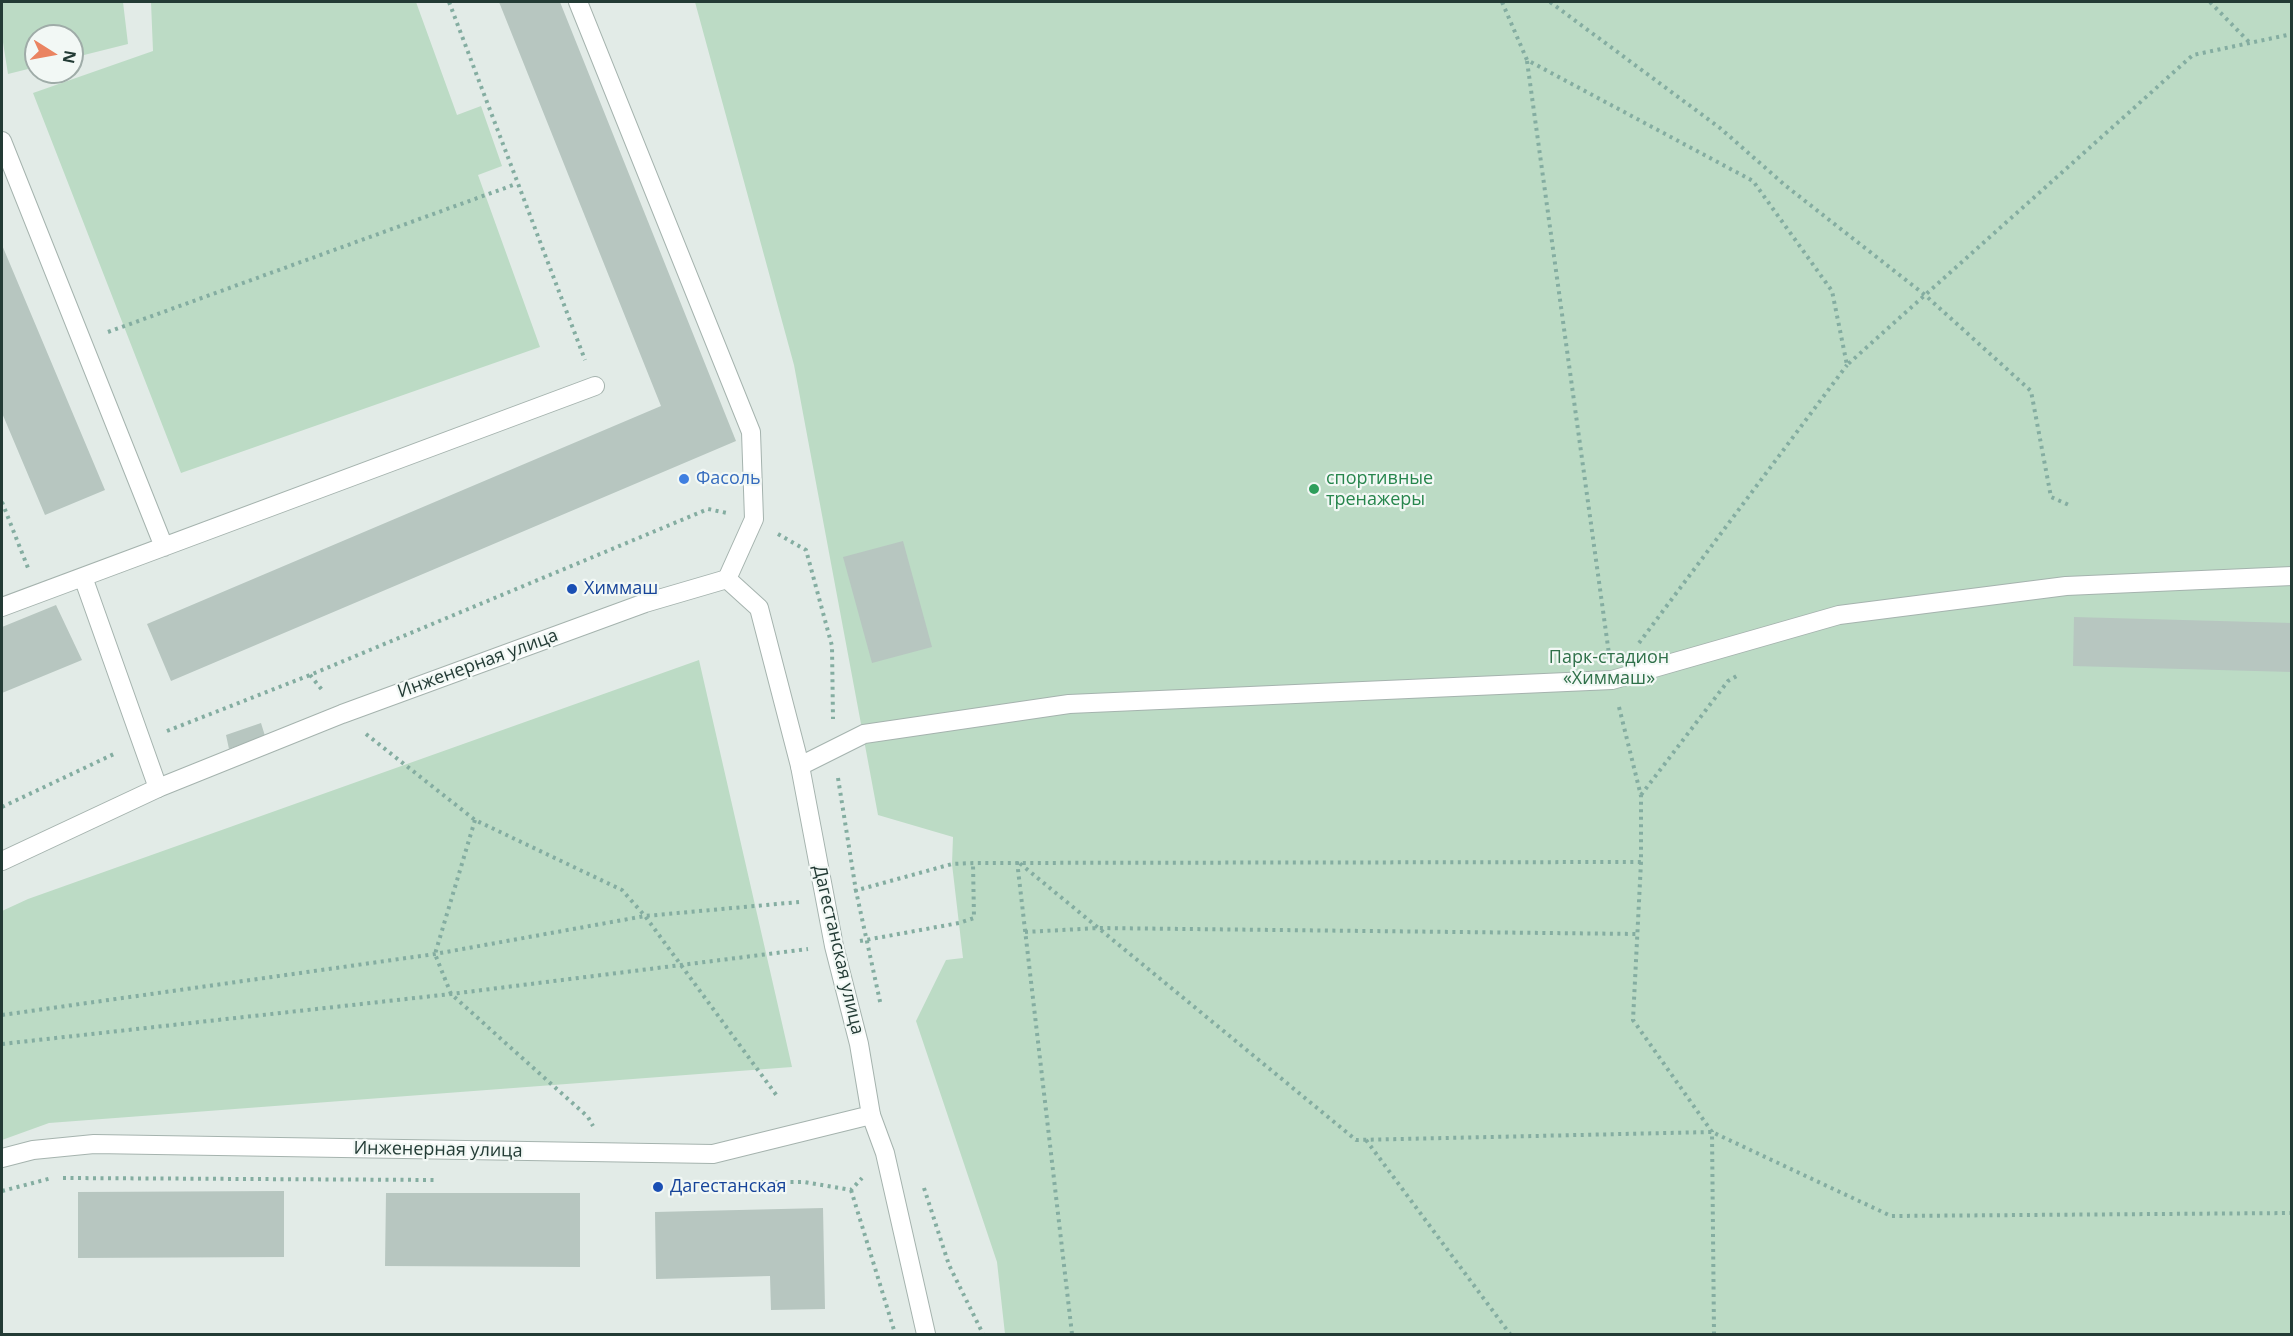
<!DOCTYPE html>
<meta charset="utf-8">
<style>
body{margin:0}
#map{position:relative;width:2293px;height:1336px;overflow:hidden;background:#e2ebe7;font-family:"Open Sans",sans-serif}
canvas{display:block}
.frame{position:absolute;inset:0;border:3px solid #233b35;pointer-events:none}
.north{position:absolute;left:24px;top:24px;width:60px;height:60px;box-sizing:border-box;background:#f2f8f5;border:2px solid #9faca8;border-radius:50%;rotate:101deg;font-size:16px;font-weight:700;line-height:24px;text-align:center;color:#233b35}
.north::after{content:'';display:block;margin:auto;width:21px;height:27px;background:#ea8461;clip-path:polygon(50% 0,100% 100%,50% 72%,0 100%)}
</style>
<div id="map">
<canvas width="2293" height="1336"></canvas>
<div class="frame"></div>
<div class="north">N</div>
</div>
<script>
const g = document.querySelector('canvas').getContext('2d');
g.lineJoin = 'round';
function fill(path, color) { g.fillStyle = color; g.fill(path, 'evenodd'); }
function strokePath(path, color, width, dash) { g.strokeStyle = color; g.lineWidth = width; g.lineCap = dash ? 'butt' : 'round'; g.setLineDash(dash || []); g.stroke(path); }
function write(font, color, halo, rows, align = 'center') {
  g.font = font + ' "Open Sans",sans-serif'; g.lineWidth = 4.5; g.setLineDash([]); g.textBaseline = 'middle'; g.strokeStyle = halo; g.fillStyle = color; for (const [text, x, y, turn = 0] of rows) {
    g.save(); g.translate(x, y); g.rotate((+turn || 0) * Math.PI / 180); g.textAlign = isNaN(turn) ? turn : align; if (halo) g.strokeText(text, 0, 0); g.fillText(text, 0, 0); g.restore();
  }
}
fill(new Path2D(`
 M2 2H123L128 44 72 58V36H36V67L8 74 2 36Z
 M151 2H416L457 115 481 106 502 166 478 175 540 347 181 473 33 93 153 51Z
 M695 2H2291V1334H1005L997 1262 916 1021 946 960 963 958 952 864 953 837 878 815 794 365Z
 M699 660 792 1067 49 1123 2 1140V911L28 899Z`), '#bcdbc5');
fill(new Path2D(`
 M499 2H560L736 441 171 681 147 624 661 406Z
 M2 245 105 490 45 515 2 413Z
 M903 541 932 647 872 663 843 557Z
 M56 605 82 660 2 693V627Z
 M2074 617 2292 623V672L2073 666Z
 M261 723 265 736 229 749 226 735Z
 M284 1191V1257L78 1258V1192Z
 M386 1193H580V1267L385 1266Z
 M823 1208 825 1309 771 1310 770 1276 656 1279 655 1212Z`), '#b7c6c0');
const service = new Path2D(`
 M578 2 751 432 754 519 727 579
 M2 141 164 547
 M83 577 158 788
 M2 607 595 386
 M800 766 864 734 1069 704 1612 680 1839 615 2066 586 2292 576`);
const minor = new Path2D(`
 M871 1115 885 1153 926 1334`);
const tertiary = new Path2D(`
 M2 861 158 788 342 714 645 603 727 579 759 608 800 766 834 946 859 1044 871 1115 713 1154 94 1144 33 1150 2 1158`);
strokePath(service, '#a5b3ae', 20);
strokePath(minor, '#a5b3ae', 20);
strokePath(tertiary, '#a5b3ae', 20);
strokePath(new Path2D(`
 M449 2 585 360
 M1502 2 1527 60 1753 181 1832 291 1847 365 2193 55 2292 34
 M1550 2 1720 128 1786 186 1925 295 2031 391 2051 497 2069 505
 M2210 2 2249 42
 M1527 61 1609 654
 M108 332 516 184
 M2 502 28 568
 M778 534 806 550 832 646 833 719
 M1639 643 1847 365
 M310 675 323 691
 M1619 707 1641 796V862L1633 1020 1712 1132 1714 1334
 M167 731 310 675 708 509 727 513
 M366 734 475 820 622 890 645 916 777 1096
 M838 778 856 891 881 1006
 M1641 795 1728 681 1740 674
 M2 807 116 753
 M475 820 435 954 451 994 588 1117 593 1126
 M854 891 952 864 973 863 1641 862
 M1025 932 1099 928 1637 934
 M860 941 959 923 974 918 973 863
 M2 1015 435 954 645 916 799 902
 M2 1044 451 994 808 949
 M1366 1140 1510 1334
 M63 1178 436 1180
 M723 1182H804L851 1190 862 1178
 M924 1188 949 1265 983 1334
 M851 1190 894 1330
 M2 1191 52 1178
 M1072 1334 1017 861 1356 1140 1712 1132 1891 1216 2292 1213`), '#84ada1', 4, [3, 4.5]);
strokePath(service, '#fff', 18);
strokePath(minor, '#fff', 18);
strokePath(tertiary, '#fff', 18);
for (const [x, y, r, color] of [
 [684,479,6,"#3f7fe0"],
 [1314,489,6,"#2e9e5b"],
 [572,589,6,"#1a4fb4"],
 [658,1187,6,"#1a4fb4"]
]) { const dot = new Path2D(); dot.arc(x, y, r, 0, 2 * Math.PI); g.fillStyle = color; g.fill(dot); strokePath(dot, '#f2f8f5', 2); }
write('18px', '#366cbe', '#f2f8f5', [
 ["Фасоль",696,479]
], 'left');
write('18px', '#27864d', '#f2f8f5', [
 ["спортивные",1326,479],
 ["тренажеры",1326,500]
], 'left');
write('18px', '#164399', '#f2f8f5', [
 ["Химмаш",584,589],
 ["Дагестанская",670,1187]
], 'left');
write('18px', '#2f7049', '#f2f8f5', [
 ["Парк-стадион",1609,658],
 ["«Химмаш»",1609,679]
]);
write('18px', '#233b35', '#f2f8f5', [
 ["Инженерная улица",478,664,-20],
 ["Дагестанская улица",838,950,77],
 ["Инженерная улица",438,1150,1]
]);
</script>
